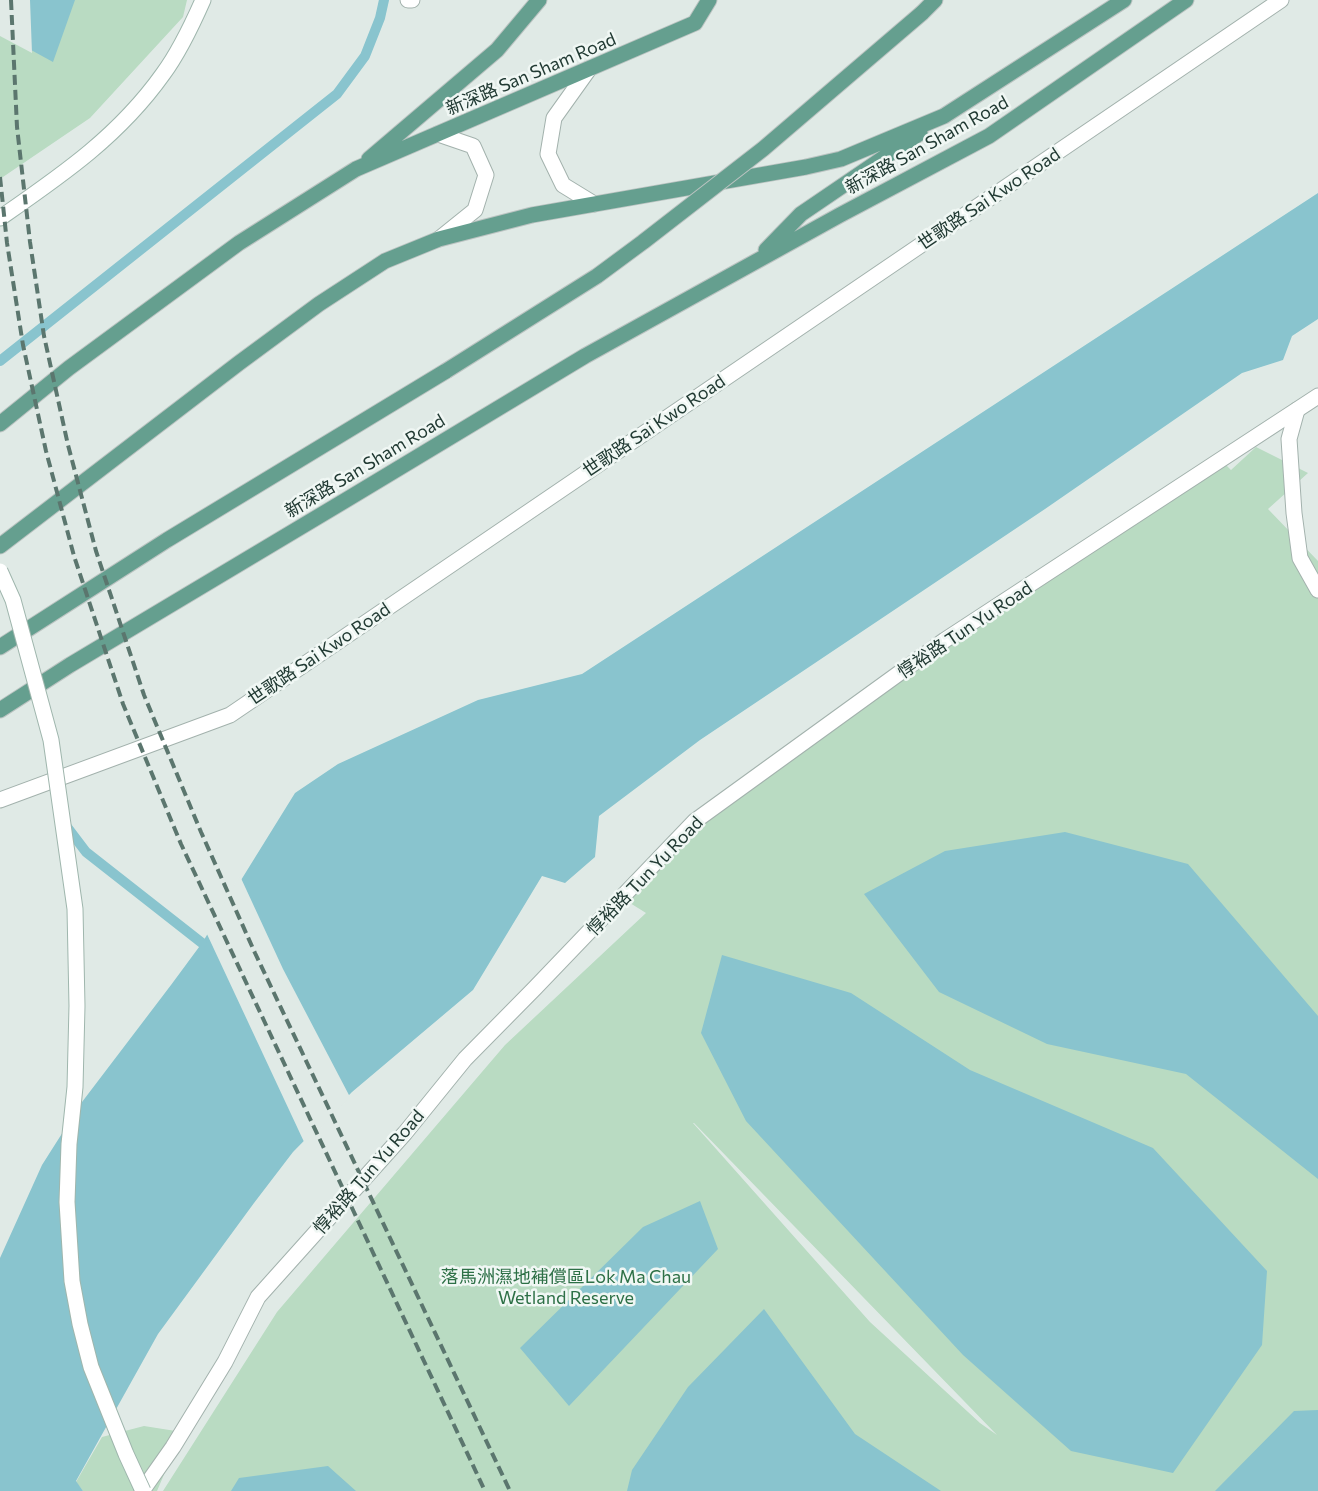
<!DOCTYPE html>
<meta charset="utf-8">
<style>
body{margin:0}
canvas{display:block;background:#e0eae6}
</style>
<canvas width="1318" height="1491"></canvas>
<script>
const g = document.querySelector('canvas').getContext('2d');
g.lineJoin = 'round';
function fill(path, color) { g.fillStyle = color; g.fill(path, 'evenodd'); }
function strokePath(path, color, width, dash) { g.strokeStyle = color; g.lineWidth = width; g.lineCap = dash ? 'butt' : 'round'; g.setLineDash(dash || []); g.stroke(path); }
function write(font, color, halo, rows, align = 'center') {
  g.font = font + ' Commissioner,"Noto Sans SC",sans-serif'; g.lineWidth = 5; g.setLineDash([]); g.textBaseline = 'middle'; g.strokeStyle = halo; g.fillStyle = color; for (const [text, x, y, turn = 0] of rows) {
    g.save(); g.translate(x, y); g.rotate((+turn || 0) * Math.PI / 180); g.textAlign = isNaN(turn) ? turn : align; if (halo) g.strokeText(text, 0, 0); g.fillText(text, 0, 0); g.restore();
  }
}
fill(new Path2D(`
 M0 0H187L183 17 90 118 0 179Z
 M1256 447 1308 473 1268 509 1318 561V1491H163L277 1312 505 1045 646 913 622 898 695 821 1221 460 1231 470ZM693 1123H694L997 1435 980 1423 870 1322Z
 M144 1426 182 1432 157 1491H83L76 1482 102 1437Z`), '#b9dbc2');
fill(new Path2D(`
 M0 0H75L53 62 0 33Z
 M1318 193V319L1292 336 1283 360 1242 373 1045 509 700 740 599 816 595 857 565 883 542 876 473 990 352 1092 293 1152 254 1203 158 1334 76 1481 83 1491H0V1258L42 1165 82 1102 171 985 202 943 295 793 338 764 478 700 582 674Z
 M1065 832 1188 864 1318 1016V1179L1186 1074 1047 1044 939 992 864 894 945 851Z
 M722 955 851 993 970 1070 1153 1148 1267 1271 1262 1345 1173 1473 1071 1451 963 1355 746 1121 701 1033Z
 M700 1201 718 1249 569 1406 520 1348 643 1227Z
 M764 1309 855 1434 941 1491H627L632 1470 688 1387Z
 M1318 1410V1491H1215L1294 1411Z
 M328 1466 356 1491H231L239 1478Z`), '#89c4ce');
fill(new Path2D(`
 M0 0H30L32 53 0 36Z
 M240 876 283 969 350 1097 305 1144 206 932Z`), '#e0eae6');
strokePath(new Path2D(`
 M0 361 337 94 365 56 380 18 384 0
 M64 823 86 852 202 943`), '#89c4ce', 10);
const lane = new Path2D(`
 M408 0H412
 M589 69 554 118 548 154 563 185 594 204
 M438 134 473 146 486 175 475 210 439 239
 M1297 410 1289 439 1294 513 1300 558 1318 590`);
const street = new Path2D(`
 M0 800 230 715 1281 0
 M142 1491 173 1447 225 1362 258 1297 405 1133 465 1059 535 988 695 821 945 640 1318 396`);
const secondary = new Path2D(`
 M0 218C62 175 119 136 163 74 180 51 192 25 203 0`);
const primary = new Path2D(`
 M922 13 935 0
 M369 159 497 50 539 0
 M766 250 801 214 920 133
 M0 424 69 368 239 243 356 169 695 23 709 0
 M0 546 239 363 319 304 385 261 439 239 532 215 806 167 841 159 944 116 1124 0
 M0 647 167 540 446 371
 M0 710 70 665 346 500 585 356 840 215 989 136 1186 0`);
strokePath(lane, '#a3b2ad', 17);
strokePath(street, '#a3b2ad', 17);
strokePath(secondary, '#9fb6ad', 17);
strokePath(primary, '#bcc4c2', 17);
strokePath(lane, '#fff', 15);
strokePath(street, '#fff', 15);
strokePath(secondary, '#fff', 15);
strokePath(primary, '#659f8f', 15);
strokePath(new Path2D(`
 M11 0 17 127 30 242 44 336 68 445 96 551 144 695 201 832 255 953 510 1491
 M0 177 7 243 23 345 46 451 74 556 123 704 181 844 485 1491`), '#5b766e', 4, [10, 5]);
const secondaryBridge = new Path2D(`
 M0 571 13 600 51 740 75 909 77 1006 75 1087 69 1144 67 1202 72 1281 80 1324 91 1367 126 1454 143 1491`);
const primaryBridge = new Path2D(`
 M446 371 597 276 643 242 763 149 922 13`);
strokePath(secondaryBridge, '#9fb6ad', 17, []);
strokePath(primaryBridge, '#bcc4c2', 17, []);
strokePath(secondaryBridge, '#fff', 15);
strokePath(primaryBridge, '#659f8f', 15);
write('18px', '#213a33', '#f0f7f4', [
 ["新深路 San Sham Road",531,74,-23],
 ["新深路 San Sham Road",927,145,-29],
 ["世歌路 Sai Kwo Road",989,199,-34],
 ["世歌路 Sai Kwo Road",654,426,-34],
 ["新深路 San Sham Road",365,466,-31],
 ["惇裕路 Tun Yu Road",965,630,-34],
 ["世歌路 Sai Kwo Road",319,654,-34],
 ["惇裕路 Tun Yu Road",645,876,-46],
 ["惇裕路 Tun Yu Road",369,1172,-49]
]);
write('18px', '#2d7046', '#f0f7f4', [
 ["落馬洲濕地補償區Lok Ma Chau",566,1277],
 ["Wetland Reserve",566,1298]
]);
</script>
